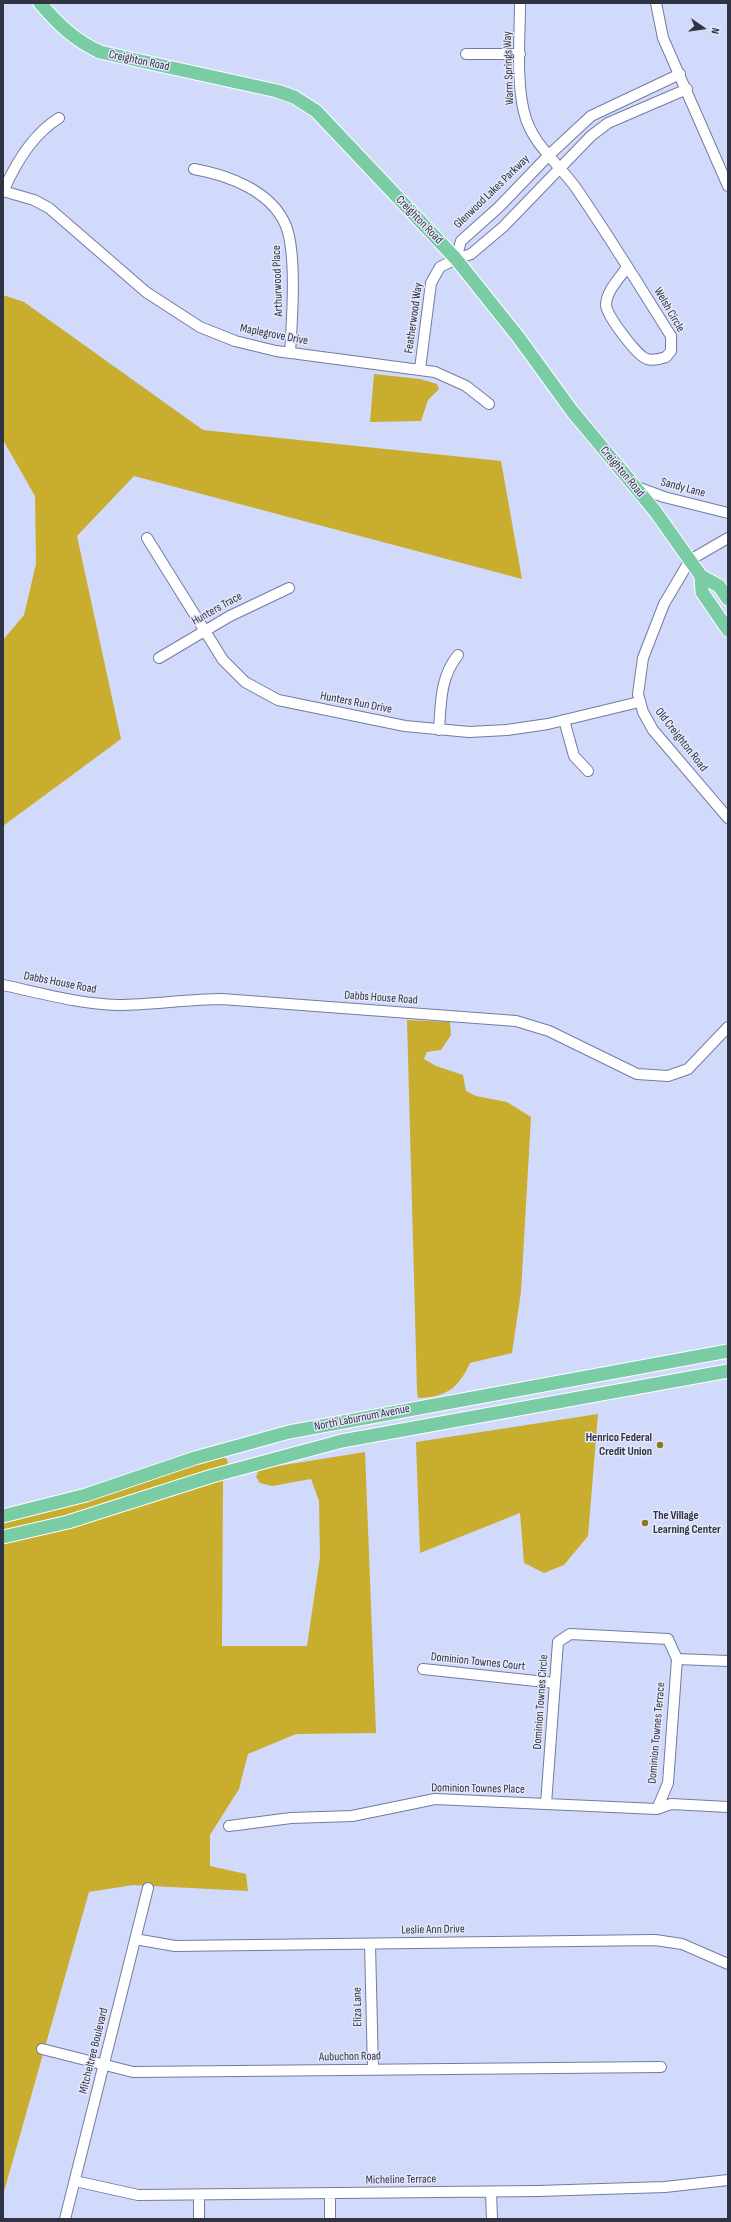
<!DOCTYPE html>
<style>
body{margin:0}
#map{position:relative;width:731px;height:2222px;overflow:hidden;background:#d2dafc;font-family:"Sofia Sans Condensed",sans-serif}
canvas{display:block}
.frame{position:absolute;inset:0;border:4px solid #303344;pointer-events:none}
.north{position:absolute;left:683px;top:8px;width:40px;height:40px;-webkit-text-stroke:3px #e4e8f9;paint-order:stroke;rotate:103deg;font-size:11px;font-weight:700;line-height:16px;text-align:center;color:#303344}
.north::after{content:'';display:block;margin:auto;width:14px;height:18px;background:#303344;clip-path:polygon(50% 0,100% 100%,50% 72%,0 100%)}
</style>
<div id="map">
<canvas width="731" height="2222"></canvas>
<div class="frame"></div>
<div class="north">N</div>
</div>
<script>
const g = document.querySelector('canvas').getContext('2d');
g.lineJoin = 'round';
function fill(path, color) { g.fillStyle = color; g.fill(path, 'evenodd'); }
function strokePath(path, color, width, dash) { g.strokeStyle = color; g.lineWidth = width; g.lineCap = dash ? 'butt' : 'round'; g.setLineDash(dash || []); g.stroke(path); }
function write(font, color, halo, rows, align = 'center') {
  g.font = font + ' "Sofia Sans Condensed",sans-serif'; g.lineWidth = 3; g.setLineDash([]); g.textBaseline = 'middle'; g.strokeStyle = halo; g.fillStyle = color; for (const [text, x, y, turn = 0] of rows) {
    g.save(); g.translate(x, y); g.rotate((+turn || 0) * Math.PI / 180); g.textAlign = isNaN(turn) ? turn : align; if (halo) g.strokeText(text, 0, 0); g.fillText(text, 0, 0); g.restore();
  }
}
fill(new Path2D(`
 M3 295 24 302 203 430 501 461 522 579 134 476 77 536 121 739 3 826V640L24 615 36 564 35 496 3 440Z
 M374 374 420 379 437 384 439 389 428 400 421 421 370 422Z
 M407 1020 450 1022 451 1035 441 1050 427 1052 424 1059 436 1066 463 1075 466 1091 476 1096 507 1102 531 1117 521 1292 512 1353 470 1363C458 1389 446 1397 418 1398L417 1390Z
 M598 1414 588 1536 564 1565 544 1573 524 1563 520 1513 420 1553 416 1442Z
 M365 1452 376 1733 296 1734 248 1754 239 1789 210 1835V1866L246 1874 248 1891 133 1885 89 1892 3 2195V1543L100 1518 223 1480 222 1646H307L320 1557 319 1501 311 1479 272 1486 260 1483 256 1477 259 1469Z
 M219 1457 226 1458 228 1462 226 1466 54 1520 3 1532V1521L54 1510Z`), '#c9ad2e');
const minor = new Path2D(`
 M520 3C520 37 516 79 524 112 531 143 558 163 576 188 609 236 640 287 671 336V351L666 357C660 359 653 361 647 359 637 356 607 316 606 305 606 291 620 278 627 267
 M656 3 663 38 728 186
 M466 54H520
 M194 169C228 175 272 191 286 226 297 254 292 321 290 353
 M3 191 34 200 49 208 146 292 200 327 235 341 276 351 435 372 466 386 489 404
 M3 192C15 164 33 134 59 118
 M456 259 461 241 499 207 548 156 591 116 680 74
 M420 369 431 283 440 267 456 259 471 254 503 227 591 136 608 123 687 89
 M634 486 664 497 728 513
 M147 538 223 660 245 682 278 700 405 726 469 732 507 730 548 724 639 702
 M728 538 690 560 664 604 643 658 638 694 643 712 653 730 728 818
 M159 658 230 616 289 588
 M564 720 574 756 588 771
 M439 730C441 703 440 677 458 655
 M3 985C41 993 79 1004 118 1005 153 1005 187 999 222 999L516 1021 549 1031 637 1074 668 1076 688 1069 728 1027
 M423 1669 555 1683
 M546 1804 558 1642 570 1634 668 1639 677 1659 728 1661
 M657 1809 668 1783 677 1659
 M229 1826 291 1818 352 1816 435 1799 657 1809 671 1804 728 1807
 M135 1939 175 1946 655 1940 682 1944 728 1964
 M370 1944 373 2070
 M42 2049 133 2072 661 2067
 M75 2181 138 2195 538 2191 665 2187 728 2180
 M491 2192 492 2219
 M330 2194V2219
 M199 2195V2219
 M65 2219 148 1888`);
const major = new Path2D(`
 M40 3C58 24 74 40 100 52L277 91 294 97 316 111 456 259 519 338 572 411 655 511 701 576 719 586 728 599
 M701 576 702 592 728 630
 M3 1516 86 1495 195 1458 289 1432 728 1351
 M3 1537 68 1522 212 1476 342 1441 728 1371`);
strokePath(minor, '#737ba1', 12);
strokePath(major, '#fff', 15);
strokePath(minor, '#fff', 10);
strokePath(major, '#79cca4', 13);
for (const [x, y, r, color] of [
 [660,1445,4,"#8b771c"],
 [645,1523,4,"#8b771c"]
]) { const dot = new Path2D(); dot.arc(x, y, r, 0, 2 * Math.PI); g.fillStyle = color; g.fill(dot); strokePath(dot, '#e4e8f9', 1.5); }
write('12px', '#303344', '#e4e8f9', [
 ["Creighton Road",139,61,12],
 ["Warm Springs Way",509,68,-92],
 ["Glenwood Lakes Parkway",492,192,-44],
 ["Creighton Road",419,220,46],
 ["Arthurwood Place",278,281,-92],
 ["Welsh Circle",669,310,60],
 ["Featherwood Way",414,318,-82],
 ["Maplegrove Drive",274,335,11],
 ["Creighton Road",622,472,50],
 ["Sandy Lane",683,488,15],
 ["Hunters Trace",217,609,-29],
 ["Hunters Run Drive",356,703,11],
 ["Old Creighton Road",681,740,52],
 ["Dabbs House Road",60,983,11],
 ["Dabbs House Road",381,998,4],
 ["North Laburnum Avenue",362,1418,-11],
 ["Dominion Townes Court",478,1662,6],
 ["Dominion Townes Circle",541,1702,-86],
 ["Dominion Townes Terrace",657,1733,-85],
 ["Dominion Townes Place",478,1789,1],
 ["Leslie Ann Drive",433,1930,-1],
 ["Eliza Lane",358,2007,-91],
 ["Mitcheltree Boulevard",94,2051,-76],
 ["Aubuchon Road",350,2057,-1],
 ["Micheline Terrace",401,2180,-1]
]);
write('bold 12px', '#303344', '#e4e8f9', [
 ["Henrico Federal",652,1438],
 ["Credit Union",652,1452],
 ["The Village",653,1516,"left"],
 ["Learning Center",653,1530,"left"]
], 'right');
</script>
